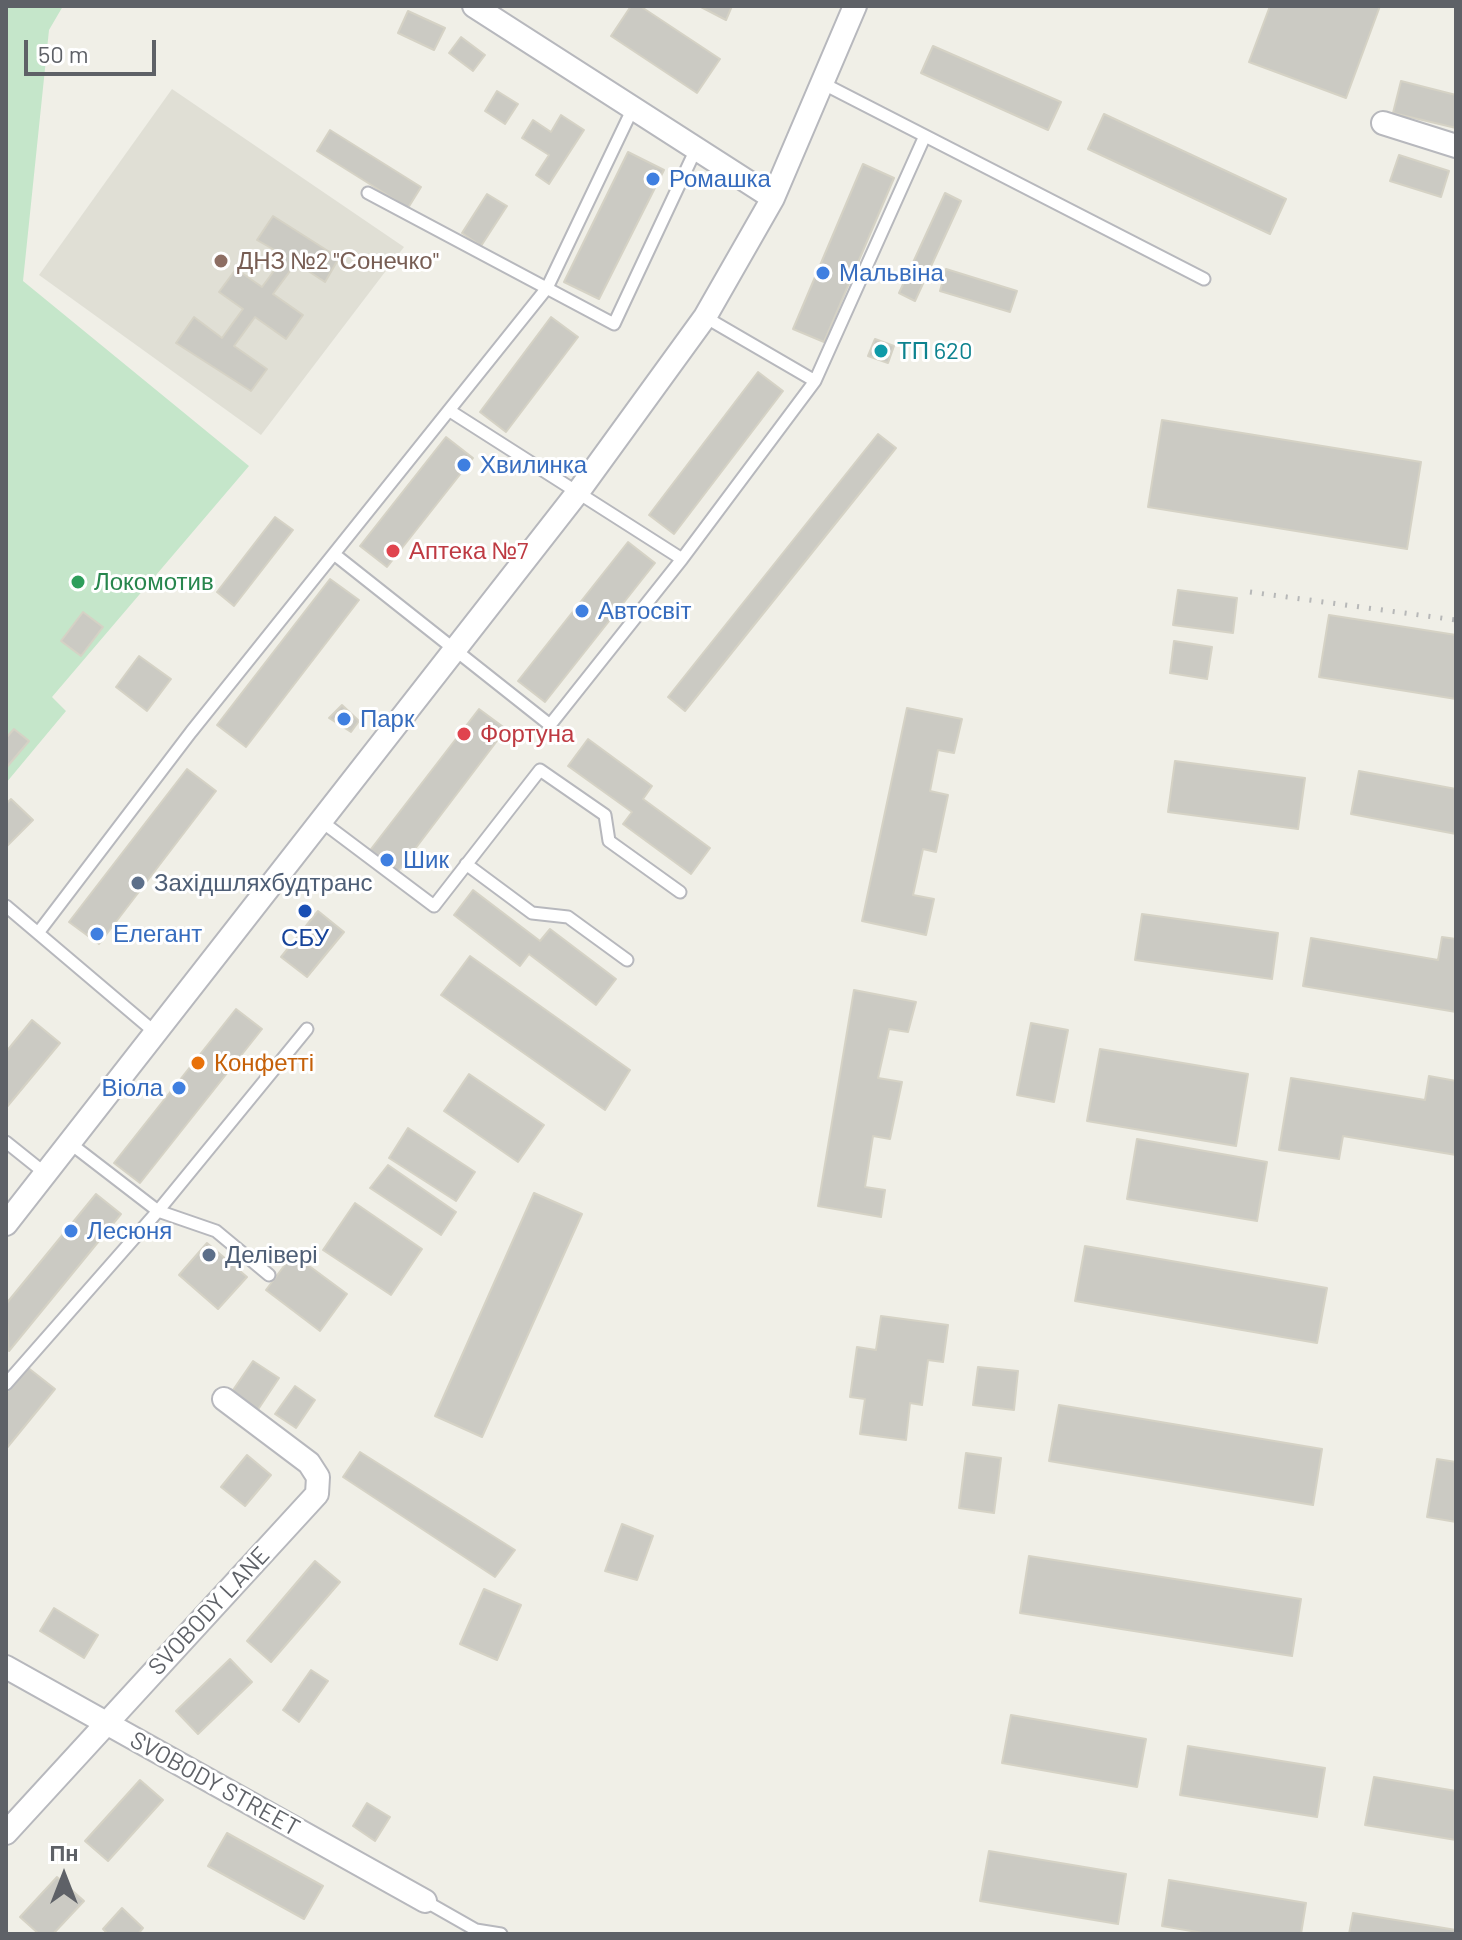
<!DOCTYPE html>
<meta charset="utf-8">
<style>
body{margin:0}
#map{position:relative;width:1462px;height:1940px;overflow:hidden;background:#f0efe7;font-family:Barlow,sans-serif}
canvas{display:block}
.frame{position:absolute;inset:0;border:8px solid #5e6167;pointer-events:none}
.north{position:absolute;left:24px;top:1836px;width:80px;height:80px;-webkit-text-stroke:6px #fff;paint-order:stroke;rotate:0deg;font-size:22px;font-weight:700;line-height:32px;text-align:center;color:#5e6167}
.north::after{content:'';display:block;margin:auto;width:28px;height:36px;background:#5e6167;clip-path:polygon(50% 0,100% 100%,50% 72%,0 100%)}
.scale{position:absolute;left:24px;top:40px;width:132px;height:36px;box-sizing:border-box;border:4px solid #5e6167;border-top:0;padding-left:10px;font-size:24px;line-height:28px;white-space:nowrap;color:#5e6167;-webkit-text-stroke:6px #fff;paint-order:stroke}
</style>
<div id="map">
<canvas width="1462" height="1940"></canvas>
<div class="frame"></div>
<div class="north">Пн</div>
<div class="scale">50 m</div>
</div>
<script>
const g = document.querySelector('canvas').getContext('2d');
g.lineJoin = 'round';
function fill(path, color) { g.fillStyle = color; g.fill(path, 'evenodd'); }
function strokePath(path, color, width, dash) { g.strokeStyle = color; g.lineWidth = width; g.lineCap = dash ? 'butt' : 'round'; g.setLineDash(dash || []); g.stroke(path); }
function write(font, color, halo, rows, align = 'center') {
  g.font = font + ' Barlow,sans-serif'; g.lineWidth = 6; g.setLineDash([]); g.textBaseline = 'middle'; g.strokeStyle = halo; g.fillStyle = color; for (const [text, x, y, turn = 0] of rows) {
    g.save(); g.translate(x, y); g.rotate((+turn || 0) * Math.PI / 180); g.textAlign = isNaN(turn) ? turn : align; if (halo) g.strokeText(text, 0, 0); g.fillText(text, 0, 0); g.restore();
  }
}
fill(new Path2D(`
 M172 89 404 247 261 435 39 275Z`), '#e0dfd5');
fill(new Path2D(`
 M6 6H63L49 30 23 281 249 466 52 697 66 711 6 783Z`), '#c5e6ca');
const building = new Path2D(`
 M631 6H640L720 59 697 93 611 36Z
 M699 6H732L726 20Z
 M1270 6H1380L1346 98 1249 62Z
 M408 11 445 28 434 50 398 33Z
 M461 37 485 55 473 71 449 53Z
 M933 46 1061 102 1048 130 921 73Z
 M1401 81 1456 95V128L1393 113Z
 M497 91 518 104 505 124 485 111Z
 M1104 114 1286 199 1270 234 1088 149Z
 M561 115 584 130 549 184 536 175 549 155 522 138 533 120 551 132Z
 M330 130 421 187 408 208 317 151Z
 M628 152 664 170 599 299 564 282Z
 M1399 155 1449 171 1441 197 1390 181Z
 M863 164 894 178 824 342 793 329Z
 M945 193 961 201 915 301 899 293Z
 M487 194 507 206 481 246 462 233Z
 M273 216 339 258 325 282 296 263 273 294 303 315 286 339 255 317 234 346 267 369 251 391 176 343 194 317 222 338 243 309 219 292 236 269 262 287 285 256 257 240Z
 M946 269 1017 291 1010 312 940 291Z
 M551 317 578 337 506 432 480 412Z
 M875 339 894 346 888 363 868 356Z
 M758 372 783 391 674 534 649 515Z
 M1162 420 1421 462 1407 549 1148 507Z
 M878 434 896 448 685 711 668 697Z
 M446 437 473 458 387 567 360 546Z
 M275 517 293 530 234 606 217 592Z
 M628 542 655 563 545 702 518 681Z
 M330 579 359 600 246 747 217 725Z
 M1178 590 1237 598 1233 633 1173 625Z
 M83 612 103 627 81 656 61 641Z
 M1329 615 1456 635V699L1319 677Z
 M1174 641 1212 647 1207 679 1170 673Z
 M139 656 171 679 147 711 116 687Z
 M342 705 359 721 351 732 329 718Z
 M907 708 962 719 954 753 938 750 930 791 948 795 936 852 923 849 913 895 934 899 926 935 862 921Z
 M479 709 506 729 396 874 368 853Z
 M14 729 29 741 6 768V738Z
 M588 739 652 786 643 799 710 848 691 874 623 824 632 812 568 766Z
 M1175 761 1305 778 1298 829 1168 812Z
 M187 769 216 791 99 944 69 922Z
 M1359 771 1456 789V834L1351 814Z
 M11 799 33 820 6 847V804Z
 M473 890 540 941 550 929 616 979 596 1005 529 954 520 966 454 915Z
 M318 911 344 932 307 977 281 957Z
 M1142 914 1278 933 1272 979 1135 960Z
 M1442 937 1456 939V1012L1303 986 1311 938 1438 960Z
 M470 956 630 1070 605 1110 441 995Z
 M854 990 916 1002 908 1032 889 1029 878 1078 902 1082 890 1139 873 1136 865 1187 885 1190 881 1217 818 1206Z
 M236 1009 262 1029 140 1183 114 1163Z
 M32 1020 60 1043 6 1108V1052Z
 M1031 1023 1068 1030 1054 1102 1017 1095Z
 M1100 1049 1248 1074 1236 1146 1087 1121Z
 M469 1074 544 1125 518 1162 444 1111Z
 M1429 1076 1456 1081V1155L1343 1136 1339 1159 1279 1150 1291 1078 1425 1100Z
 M408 1128 475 1172 456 1201 389 1158Z
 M1137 1139 1267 1162 1257 1221 1127 1199Z
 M388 1165 456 1212 441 1235 370 1188Z
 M534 1193 582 1214 482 1437 435 1416Z
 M96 1194 121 1214 9 1351 6 1304Z
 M355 1203 422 1249 391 1295 323 1250Z
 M207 1243 247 1277 218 1309 179 1275Z
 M1085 1246 1327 1288 1317 1343 1075 1301Z
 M293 1254 347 1294 320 1331 266 1290Z
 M881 1316 948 1325 943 1362 928 1360 922 1405 910 1403 906 1440 860 1434 865 1399 850 1397 857 1347 876 1350Z
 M253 1361 279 1378 257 1411 231 1393Z
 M27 1367 55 1389 6 1449V1393Z
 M978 1367 1018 1371 1014 1410 973 1405Z
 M295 1386 315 1400 296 1428 275 1414Z
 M1059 1405 1322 1449 1313 1505 1049 1461Z
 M360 1452 515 1550 495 1577 343 1477Z
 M966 1453 1001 1458 994 1513 959 1508Z
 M247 1455 271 1475 245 1506 221 1487Z
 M1437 1459 1456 1462V1522L1427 1517Z
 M622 1524 653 1536 637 1580 605 1571Z
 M1029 1556 1301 1599 1292 1656 1020 1613Z
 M315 1561 340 1582 271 1662 247 1641Z
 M484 1589 521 1605 497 1660 460 1644Z
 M54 1608 98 1635 84 1658 40 1631Z
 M230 1659 252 1682 198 1734 176 1711Z
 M311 1670 328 1681 299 1722 283 1710Z
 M1011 1715 1146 1739 1137 1787 1002 1763Z
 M1188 1746 1325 1768 1317 1817 1180 1795Z
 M1374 1777 1456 1791V1840L1365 1825Z
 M140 1780 163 1800 108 1861 85 1841Z
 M367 1803 390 1817 375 1841 353 1826Z
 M227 1833 323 1886 304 1919 208 1866Z
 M989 1851 1126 1874 1118 1924 980 1901Z
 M57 1877 84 1901 53 1934H39L20 1917Z
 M1169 1880 1306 1903 1301 1934H1209L1162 1926Z
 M122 1908 143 1928 138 1934H108L103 1929Z
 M1353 1913 1456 1930V1934H1349Z`);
fill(building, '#cbcac3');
strokePath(building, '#d5d2c5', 2);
const lane = new Path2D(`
 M822 83 1204 279
 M368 193 614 324 696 149
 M705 317 815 381
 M450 411 682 559
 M334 554 550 725 682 559 815 381 924 138
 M321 821 434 906 540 770 605 815 609 841 680 892
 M466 864 532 913 568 917 627 960
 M6 906 157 1034
 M38 933 191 732 547 288 633 108
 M6 1142 46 1174
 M71 1144 158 1211 216 1231 269 1275
 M6 1384 158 1211 307 1029
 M425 1901 476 1930 501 1934`);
const street = new Path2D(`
 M474 6 773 198
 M1383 123 1456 146
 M6 1224 578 492 705 317 773 198 855 6
 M6 1667 425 1901
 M6 1833 317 1494 318 1477 309 1463 224 1399`);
strokePath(lane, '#b7b8bd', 15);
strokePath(street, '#b7b8bd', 26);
strokePath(lane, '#fff', 11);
strokePath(street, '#fff', 22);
strokePath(new Path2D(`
 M1250 592 1456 620`), '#b7b8b8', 5, [2, 10]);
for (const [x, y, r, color] of [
 [653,179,8,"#3f7fe0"],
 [221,261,8,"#8d6e63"],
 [823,273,8,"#3f7fe0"],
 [881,351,8,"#0f9aa8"],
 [464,465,8,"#3f7fe0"],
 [393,551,8,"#e0444e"],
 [78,582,8,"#2e9e5b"],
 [582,611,8,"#3f7fe0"],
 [344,719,8,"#3f7fe0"],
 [464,734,8,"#e0444e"],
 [387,860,8,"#3f7fe0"],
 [138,883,8,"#5c6f8a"],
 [305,911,8,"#1a4fb4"],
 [97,934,8,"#3f7fe0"],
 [198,1063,8,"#e8710a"],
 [179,1088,8,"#3f7fe0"],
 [71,1231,8,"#3f7fe0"],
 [209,1255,8,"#5c6f8a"]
]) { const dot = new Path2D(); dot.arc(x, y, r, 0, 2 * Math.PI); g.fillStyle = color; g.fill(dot); strokePath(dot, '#fff', 3); }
write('24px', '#366cbe', '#fff', [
 ["Ромашка",669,179],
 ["Мальвіна",839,273],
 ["Хвилинка",480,465],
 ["Автосвіт",598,611],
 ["Парк",360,719],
 ["Шик",403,860],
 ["Елегант",113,934],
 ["Віола",163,1088,"right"],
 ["Лесюня",87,1231]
], 'left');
write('24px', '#785e54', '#fff', [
 ["ДНЗ №2 \"Сонечко\"",237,261]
], 'left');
write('24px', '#0d838f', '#fff', [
 ["ТП 620",897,351]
], 'left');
write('24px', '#be3a42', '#fff', [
 ["Аптека №7",409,551],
 ["Фортуна",480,734]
], 'left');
write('24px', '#27864d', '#fff', [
 ["Локомотив",94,582]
], 'left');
write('24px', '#4e5e75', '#fff', [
 ["Західшляхбудтранс",154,883],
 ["Делівері",225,1255]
], 'left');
write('24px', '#164399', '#fff', [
 ["СБУ",305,938]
]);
write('24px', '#c56008', '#fff', [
 ["Конфетті",214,1063]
], 'left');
write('24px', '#5e6167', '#fff', [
 ["SVOBODY LANE",209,1611,-47],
 ["SVOBODY STREET",215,1784,29]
]);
</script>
